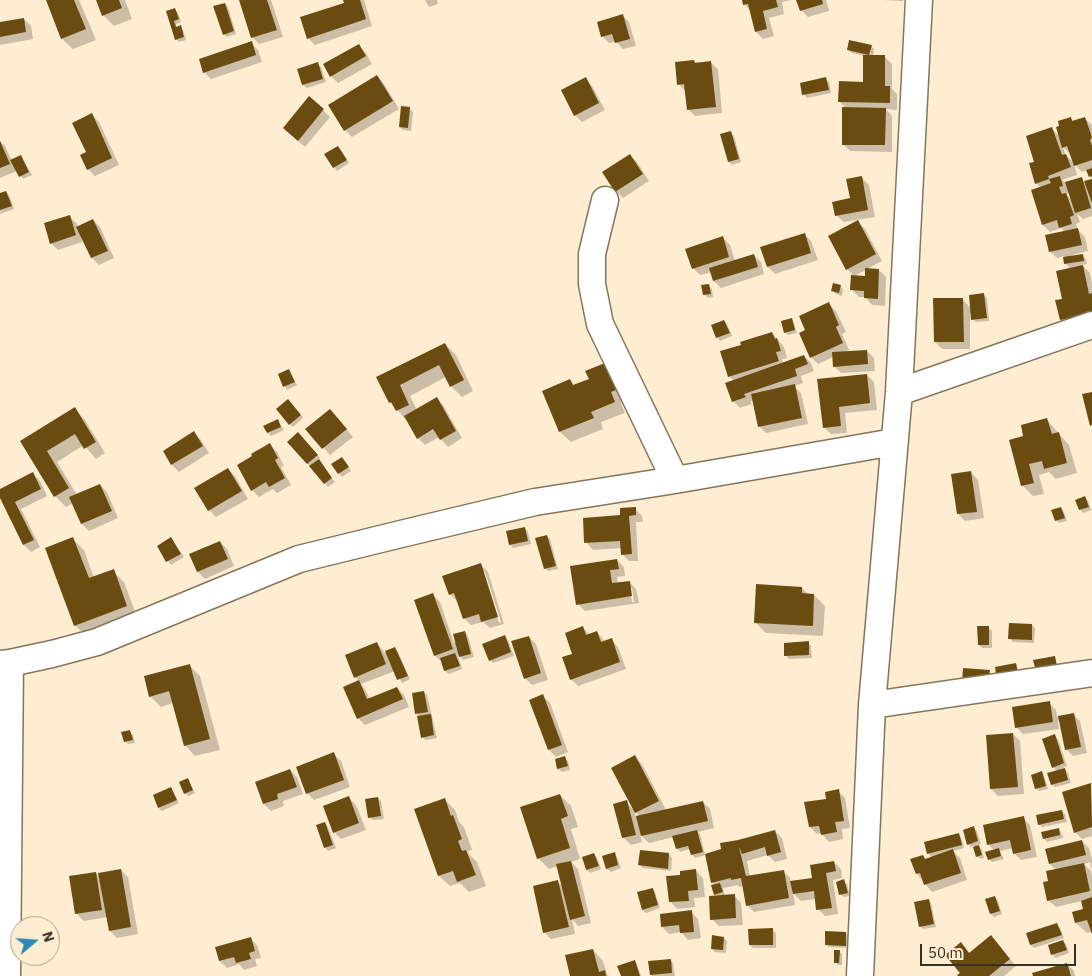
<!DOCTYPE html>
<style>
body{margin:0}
#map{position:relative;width:1092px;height:976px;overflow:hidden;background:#ffedd1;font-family:"IBM Plex Sans",sans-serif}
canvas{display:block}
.north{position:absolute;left:10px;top:916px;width:50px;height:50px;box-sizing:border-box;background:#ffedd1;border:1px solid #afa18c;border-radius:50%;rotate:72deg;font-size:14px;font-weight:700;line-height:20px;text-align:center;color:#373025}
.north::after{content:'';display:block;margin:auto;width:18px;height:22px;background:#298ab5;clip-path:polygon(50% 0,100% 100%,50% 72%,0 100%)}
.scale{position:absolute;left:920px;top:944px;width:156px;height:22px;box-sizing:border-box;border:2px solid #373025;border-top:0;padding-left:6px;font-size:15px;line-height:18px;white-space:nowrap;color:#373025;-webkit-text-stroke:4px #ffedd1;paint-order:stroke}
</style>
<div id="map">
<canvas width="1092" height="976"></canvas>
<div class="north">N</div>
<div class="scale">50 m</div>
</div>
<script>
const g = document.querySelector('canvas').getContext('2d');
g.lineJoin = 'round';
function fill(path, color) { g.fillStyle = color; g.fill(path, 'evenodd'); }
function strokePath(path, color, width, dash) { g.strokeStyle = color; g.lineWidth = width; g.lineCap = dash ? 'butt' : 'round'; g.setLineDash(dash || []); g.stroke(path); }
fill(new Path2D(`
 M47 0H79L96 40 73 49 62 39Z
 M97 0H125L132 19 114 26 103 15Z
 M240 0H271L283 37 259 44 252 37Z
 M344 0H364L372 26 315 45 308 38 346 3Z
 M425 0H437L438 4 429 7Z
 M743 0H791L782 2 784 14 769 18 774 36 763 39 756 32 751 11 744 4Z
 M798 0H826L829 11 808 17 801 10Z
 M883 0H903V1Z
 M225 4 228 7 236 34 227 37 224 34Z
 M175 9 178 13 181 22 176 24 177 28 180 27 183 30 186 40 179 42 176 39 168 12Z
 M622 15 629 22 636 46 623 49 616 42 609 43 602 36Z
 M24 19 31 26 33 39 0 45V24Z
 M251 43 258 50 262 62 211 79 204 72Z
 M359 46 366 53 372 64 338 83 331 76Z
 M871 46 874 49 873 56 885 57 892 64V89L897 94V110L886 109 892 116V152L850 151 843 144 847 109 840 102 864 83V56L852 53 849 50Z
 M710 62 718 69 722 113 695 116 688 109 686 92 679 84 676 63Z
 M318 64 321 67 326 82 307 88 303 85 298 70Z
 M377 76 384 84 399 109 352 137 345 130 330 105Z
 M585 79 592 86 605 110 582 122 575 115Z
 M826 79 829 82 831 93 807 98 803 94Z
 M410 109 413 112 411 131 403 130 400 127Z
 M323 110 330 117 305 147 291 135Z
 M92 115 99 122 119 165 95 176 88 169 87 153Z
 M1070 118 1074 122 1085 119 1092 125V179L1087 170 1082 172 1074 164 1077 175 1062 180 1066 183 1081 179 1085 183 1092 180V216L1083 219 1077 214 1080 222 1076 224 1078 230 1085 237 1088 251 1072 255V257L1082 255 1086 259 1087 264 1082 265 1090 273 1092 284V322L1068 327 1061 320 1063 300 1071 269 1066 264 1064 256 1057 258 1050 251 1065 232 1061 228 1050 232 1043 225 1041 188 1036 183V162L1052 129 1060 137ZM1063 147 1070 154 1074 163 1065 154ZM1070 193 1072 200 1066 194Z
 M731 133 734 136 741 162 732 165 729 162Z
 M0 141 5 146 12 161 21 156 32 175 23 179 17 171 0 178Z
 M341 150 349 163 337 171 326 154Z
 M630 156 637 162 649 181 623 198 616 191Z
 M862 178 869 185 875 217 844 222 836 215 851 199Z
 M6 192 9 195 14 209 0 214V194Z
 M70 217 77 224 78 227 93 220 100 227 114 258 99 265 92 258 82 236 81 237 82 242 58 250 51 243Z
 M858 222 865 229 882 261 867 269 879 270 886 277 885 306 872 305 865 297H859L852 290 866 277V270L854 276 847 269Z
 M804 234 811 241 818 260 775 274 768 267 762 248Z
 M723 238 730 245 735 261 754 255 761 262 764 274 721 288 714 281 712 272 700 275 693 268Z
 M708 285 712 289 713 297 708 298 704 294Z
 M840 286 843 289 842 296 836 294 833 291Z
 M984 295 987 298 989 321 976 322 973 319 972 313H970V349H942L935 342 963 300 971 308Z
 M829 304 836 311 846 332 842 334 849 350 843 352 867 351 874 358 875 371 841 373 834 366 833 357 818 364 811 357 807 331Z
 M791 319 794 323 797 333 788 335 785 332Z
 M724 321 727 324 732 336 720 341 717 337Z
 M772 333 784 347 787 358 782 359 783 364 804 356 811 363 814 371 801 376 803 383 794 386 801 393 808 424 766 433 759 426 753 400 750 402 752 404 740 408 733 401 734 381 729 376Z
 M445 344 456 355 473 391 462 397 451 386 446 377 410 396 417 410 436 398 443 405 462 438 448 447 439 437 425 445 418 438 408 422 390 402 378 378Z
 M604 364 626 401 621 403 625 413 601 422 603 429 571 442 560 432 544 392 570 381 575 386 590 380Z
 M288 371 297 385 287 390 279 375Z
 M867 375 874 382 877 410 845 413 847 433 831 434 824 427 819 380Z
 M291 403 303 418 293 427 290 424Z
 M74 409 85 420 105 453 96 459 84 445 57 462 77 495 100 485 107 492 118 518 89 531 82 524 73 503 66 507 55 496 21 442Z
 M337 417 353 437 330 455 307 429Z
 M1047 420 1069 445 1077 473 1056 479 1049 472 1039 475 1044 494 1033 496 1023 486 1011 441 1025 437Z
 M278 421 284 430 271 436 268 433Z
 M194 433 201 440 209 453 179 472 172 465 164 452Z
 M298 434 320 458 318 460 335 482 328 487 289 442Z
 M270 445 277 452 284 466 281 467 291 485 277 493 273 489 259 497 252 490Z
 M345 462 351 471 342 477 339 473Z
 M228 469 235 476 248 499 216 517 209 510Z
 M971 472 978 480 984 518 965 521 958 514Z
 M33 474 40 481 47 496 21 509 40 547 31 552 24 545 0 495V490Z
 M1085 497 1088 501 1091 510 1083 513 1080 509Z
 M635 509 642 516 643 522H636L638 561H629L622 554V548L593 550 586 542Z
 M1061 509 1064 512 1067 521 1059 523 1056 520Z
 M525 528 528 532 531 544 513 548 510 544Z
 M547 536 550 539 558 569 548 571 545 568Z
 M171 538 184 557 171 565 158 546Z
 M73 539 84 550 94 578 113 571 124 582 137 617 86 636 75 625Z
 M220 542 227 549 234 566 205 579 198 572Z
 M617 560 624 567 625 576 617 577 618 584 629 582 636 589 639 603 585 611 578 604ZM630 588H632L634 602H632Z
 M481 565 488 572 504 624 490 628 483 622 471 625 464 618 458 600 457 601 450 594ZM482 572H485L501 622 499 623Z
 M802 588 809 595H814L825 606 823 636 766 633 755 622Z
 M433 595 440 602 454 643 464 632 468 636 474 657 463 660 457 653 462 669 449 674 445 671 443 663 435 656 416 601Z
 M1032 625 1035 628 1034 643 1013 642 1009 638Z
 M583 628 590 635 597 632 605 642 611 640 618 647 626 669 578 686 571 679 574 655Z
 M989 628 992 631V648H982L979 645Z
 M505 637 508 640 514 656 493 663 490 660Z
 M529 637 536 644 548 680 532 685 525 678Z
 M377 643 385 653 395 648 398 652 410 679 402 683 395 671 361 684 365 689 370 699 397 688 404 695 409 707 365 725 358 718 359 681 355 677Z
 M808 643 811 646 812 658 789 659 785 655Z
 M189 665 200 676 220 750 195 756 185 745 173 703 161 707 150 696Z
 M424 692 427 695 437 738 426 740 422 737 420 717 416 713Z
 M543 696 550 703 568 752 556 757 549 750Z
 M1049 703 1056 710 1057 717 1073 714 1080 721 1087 753 1073 756 1066 749 1060 720 1058 721 1059 729 1023 734 1016 727Z
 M130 732 133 735 135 743 128 744 125 741Z
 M1013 734 1020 741 1024 794 998 796 991 789Z
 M1054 736 1058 739 1067 766 1063 768 1068 773 1071 783 1055 787 1052 784 1058 772 1053 767Z
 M334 754 341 761 350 787 314 800 307 793Z
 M635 757 642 764 666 810 703 802 710 809 714 828 698 832 700 834 705 855 723 850 738 841 775 831 782 838 787 859 775 862 768 855 747 861 750 877 783 871 790 878 791 882 813 879 834 862 841 869 842 878 833 880 838 914 825 916 818 909 816 899 801 901 793 893 795 905 754 912 747 905 744 886 739 887 738 885 723 888 725 896 734 895 741 903 743 925 719 926 712 919 717 896 715 894V885L712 882 706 855 695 858 692 855 690 849 680 852 677 848 674 837 649 843 640 834 642 842 631 845 624 838 615 805 626 802 633 809ZM634 811 640 816 636 817Z
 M565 758 568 761 570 770 562 772 558 769Z
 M290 770 297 777 303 794 283 801 284 806 271 811 264 804 256 783Z
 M1041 773 1044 776 1048 789 1039 791 1036 788Z
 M188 780 195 793 188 796 185 793Z
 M1091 785 1092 836 1082 839 1075 832Z
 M171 789 179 803 162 811 159 808Z
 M838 791 845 798 850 828 842 829 843 839 829 842 821 833 817 834 810 827 828 800Z
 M560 795 571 806 578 827 571 829 580 859 571 862 578 869 591 923 578 926 572 919 575 934 551 939 544 932 558 882 563 887 558 866 549 869 538 858Z
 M349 798 356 805 366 830 341 839 334 832Z
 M378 798 381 801 384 819 373 820 369 817Z
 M444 799 455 810 459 822 464 827 472 850 468 851 469 854 477 862 486 886 469 892 460 883 450 886 439 876 416 810Z
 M1062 811 1065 814 1067 822 1042 827 1039 824Z
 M1023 818 1030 825 1037 857 1021 860 1014 853 1013 848 1000 851 1004 859 992 862 989 859 994 850 988 844Z
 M325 823 328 827 336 848 328 851 325 847Z
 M974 828 977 831 981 844 977 845 982 850 984 858 980 859 977 856 974 846 971 847 968 844Z
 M1058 829 1061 832 1063 838 1047 842 1044 838Z
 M958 834 961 837 964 848 953 851 960 858 967 880 932 892 917 874 923 856 926 860 932 858 928 853Z
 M1082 841 1089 848 1092 859V871L1090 862 1084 864 1091 871 1092 877V932L1087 933 1076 923 1073 913 1085 909 1082 901 1056 907 1048 900 1049 882 1056 870 1050 864Z
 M594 854 597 858 601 869 590 873 587 870 584 858Z
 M614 854 617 857 621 868 611 872 607 869 604 857Z
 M669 854 672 858 671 871 643 868 639 865Z
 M121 870 128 877 138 934 117 938 110 931 107 917 84 921 77 914 96 873 100 878Z
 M696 871 703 878 705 897 694 898 695 907 677 909 670 901 681 877Z
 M844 881 847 884 850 896 844 897 840 894Z
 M652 889 655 892 660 908 646 913 643 910Z
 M995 897 998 901 1002 914 994 917 991 914Z
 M928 900 931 903 936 927 923 929 920 926Z
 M691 912 698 919 701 938 688 940 681 932 669 934 662 927Z
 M1057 925 1060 928 1064 938 1034 948 1031 945 1028 934Z
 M772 930 776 933V948H753L750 945Z
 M846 933 849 937V948L829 947 826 944Z
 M991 937 1016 966 1004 976H960L968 951 970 954Z
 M250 938 257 945 261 958 255 959 257 966 244 970 239 964 227 968 220 961 217 948Z
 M723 938 727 941 726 953 715 952 712 949Z
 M1063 941 1066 944 1069 953 1056 958 1053 955 1050 946Z
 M593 950 603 961 607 974 609 976H571Z
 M839 951 842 954V965H838L835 962Z
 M670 960 673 963 675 976H652L651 975Z
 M634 961 637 965 641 976H622Z
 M1067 964 1074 971 1075 976H1034Z`), '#0003');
fill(new Path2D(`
 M46 0H74L86 29 61 39Z
 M96 0H119L122 8 102 16Z
 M239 0H267L277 30 251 38Z
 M343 0H360L366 19 307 39 300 17 344 3Z
 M742 0H776L778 7 763 11 767 29 755 32 748 4 743 5Z
 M796 0H822L823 4 800 11Z
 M225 3 234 31 223 35 213 6Z
 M175 8 179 19 174 21 176 27 181 25 184 37 175 40 166 11Z
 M623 14 630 39 615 43 612 34 601 37 597 22Z
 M24 18 26 32 0 37V22Z
 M849 40 872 45 869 55H885V86H890V103L838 102 839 81 863 82V55H869L847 50Z
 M252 41 256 55 203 73 199 59Z
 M359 44 366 56 330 77 323 64Z
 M694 60 695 63 711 61 716 107 687 110 684 84 677 85 675 62Z
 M318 62 323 79 302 85 297 69Z
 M377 75 393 101 344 131 328 105Z
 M586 77 599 103 574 116 561 90Z
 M826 77 829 90 802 95 800 83Z
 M309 96 324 109 298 141 283 128Z
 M401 106 410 107 408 128 399 127Z
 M842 107 886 108 885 145H842Z
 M92 113 112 158 87 170 80 155 86 152 72 123Z
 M1071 117 1072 121 1085 117 1092 137 1090 140 1092 146V160L1074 166 1067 146 1062 148 1056 127 1059 126 1058 121Z
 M1052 127 1062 155 1066 154 1071 167 1048 176 1049 179 1035 184 1029 163 1034 162 1026 136Z
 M731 131 739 159 728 162 720 134Z
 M0 141 10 164 0 168Z
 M338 146 347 160 333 168 324 154Z
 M630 154 643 174 615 192 602 172Z
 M21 155 29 172 19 177 10 160Z
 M1092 168V176L1089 177 1086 170Z
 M862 176 868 210 835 216 832 202 850 198 846 179Z
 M1060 176 1063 186 1059 187 1062 194 1066 193 1074 215 1070 217 1072 224 1059 228 1057 220 1042 225 1031 190 1051 183 1049 179Z
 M1082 177 1091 208 1075 213 1065 182Z
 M1092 179V203L1084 181Z
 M6 191 12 206 0 210V193Z
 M70 215 76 235 50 244 44 223Z
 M93 219 108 251 91 258 76 227Z
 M858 220 876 254 846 270 828 236Z
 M1078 228 1082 245 1049 252 1045 235Z
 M805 233 811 253 767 267 760 247Z
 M723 236 729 257 692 269 685 249Z
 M754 254 758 267 713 281 709 268Z
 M1083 254 1084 261 1064 264 1063 257Z
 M1083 265 1089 294 1092 293V314L1060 320 1055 300 1062 299 1056 271Z
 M865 268 879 269 878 299 864 298V291L850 290 851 275 865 276Z
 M833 283 841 285 839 293 831 291Z
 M709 284 711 294 703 295 701 285Z
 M984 293 987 318 971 320 969 295Z
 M933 298H963L964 342H934Z
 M829 302 839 325 836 327 843 343 810 358 799 333 805 330 799 316Z
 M792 318 795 330 784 333 781 321Z
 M724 320 730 333 716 338 711 325Z
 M772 332 775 339 777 338 781 351 776 352 779 361 728 377 720 351 741 345 740 342Z
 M445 343 464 380 450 387 439 365 400 385 409 405 396 411 391 402 389 403 376 377Z
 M867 350 868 364 833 367 832 352Z
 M804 355 808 364 795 369 797 376 744 394 746 397 732 402 725 383Z
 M605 363 616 390 611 392 615 402 591 412 594 418 559 432 542 391 570 379 573 385 589 379 585 371Z
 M289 369 295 382 283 387 278 374Z
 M867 374 870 403 839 407 841 426 823 428 817 379Z
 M795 384 802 418 758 427 751 394Z
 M1092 392V425L1090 426 1082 394Z
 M437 397 456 431 440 440 433 429 417 439 404 416Z
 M288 399 301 415 289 425 276 409Z
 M75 407 96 442 84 449 75 434 47 451 69 488 54 497 20 441Z
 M330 409 347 429 322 449 305 429Z
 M1047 418 1052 434 1059 432 1067 463 1044 469 1042 461 1029 464 1034 483 1021 486 1009 440 1023 436 1021 425Z
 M278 419 281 427 267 433 263 426Z
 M194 431 203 446 171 465 163 451Z
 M298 432 318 455 307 464 287 442Z
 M270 443 278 458 275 460 285 478 269 487 266 482 251 491 237 465 252 456 251 454Z
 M342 457 349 467 338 474 331 464Z
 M319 459 332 478 324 484 309 466Z
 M228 468 242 491 208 511 194 488Z
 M971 471 977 512 957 514 951 474Z
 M33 472 41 489 15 502 34 540 23 545 0 498V489Z
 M100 484 112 511 81 524 69 497Z
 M1085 496 1089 507 1079 510 1075 500Z
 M636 507V515L629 516 632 554 621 555 620 541 584 543 583 518 620 515V508Z
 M1061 507 1065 518 1055 521 1051 510Z
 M525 527 528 541 509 545 506 531Z
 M547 535 556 566 544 569 535 538Z
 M73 537 89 578 114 569 127 606 74 626 45 548Z
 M171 537 181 554 166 562 157 546Z
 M220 541 228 559 197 572 189 554Z
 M617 559 619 569 610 570 612 583 630 581 632 596 576 605 570 566Z
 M481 563 498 617 481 622 479 614 463 619 454 593 449 595 442 576Z
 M756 584 802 587V593L814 594 813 626 754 623Z
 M433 593 453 649 434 656 414 600Z
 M1009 623 1032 624V640L1008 639Z
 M583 626 586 635 597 631 601 642 612 638 620 662 570 680 562 657 572 654 565 633Z
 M977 626H989V645H978Z
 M465 631 471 654 459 657 453 634Z
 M505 635 511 652 489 661 482 644Z
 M529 636 541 673 524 679 511 641Z
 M809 641V655L784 656V643Z
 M377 642 386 664 354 678 345 655Z
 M395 647 408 676 397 680 385 651Z
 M455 653 460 666 444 671 440 658Z
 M1055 656 1058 671 1037 675 1033 660Z
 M1016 663 1019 677 997 681 995 667Z
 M190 664 210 739 184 746 169 691 149 697 144 676Z
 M963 668 990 670 988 686 962 684Z
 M359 680 367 699 397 687 403 699 357 719 343 687Z
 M424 691 428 712 415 714 412 693Z
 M543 694 562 745 548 750 529 700Z
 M1050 701 1053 722 1015 728 1012 707Z
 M1074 713 1081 747 1065 750 1058 716Z
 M431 714 434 735 421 738 417 716Z
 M130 730 133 740 124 742 121 732Z
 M1013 733 1018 787 990 789 986 735Z
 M1055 734 1064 763 1052 768 1042 739Z
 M334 752 344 780 306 794 296 767Z
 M635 755 659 801 635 813 611 768Z
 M565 756 568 766 557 769 555 759Z
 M1065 768 1068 780 1051 785 1047 773Z
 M290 769 297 787 277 794 278 799 263 804 255 782Z
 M1042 771 1046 786 1035 789 1031 775Z
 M188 778 193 790 184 794 179 782Z
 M1091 783 1092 827 1074 833 1062 792Z
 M171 787 177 800 158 808 153 795Z
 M839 789 844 821 835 822 837 832 821 835 819 826 809 827 804 802 826 799 825 792Z
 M560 794 568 816 561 819 570 848 537 859 520 807Z
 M349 796 359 823 333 833 323 806Z
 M378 797 381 816 368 818 365 799Z
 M445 798 451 816 453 815 462 839 458 841 462 851 466 850 476 875 457 882 453 871 438 876 414 809Z
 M627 800 636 835 622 838 613 804Z
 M703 801 708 821 641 836 636 816Z
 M1062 810 1064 819 1038 825 1036 815Z
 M1024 816 1031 850 1013 854 1010 840 987 845 983 825Z
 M325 822 333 845 324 848 316 825Z
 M974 826 978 841 967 845 963 830Z
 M1059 828 1060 835 1043 839 1041 832Z
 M697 830 703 852 691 855 688 846 676 849 672 836Z
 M775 830 781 852 767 856 765 847 742 854 739 847 746 876 784 870 789 898 746 906 741 878 731 880V878L711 883 705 854 721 849 720 843 738 840Z
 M959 833 962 845 927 854 924 842Z
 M1082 840 1086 855 1049 864 1045 849Z
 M979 845 982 855 976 857 973 847Z
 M999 848 1001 856 988 860 985 852Z
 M953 849 961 873 924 885 920 873 916 874 910 859 923 855 925 859Z
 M640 850 669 853 668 869 638 865Z
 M615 852 618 865 606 869 602 856Z
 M594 853 599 866 586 870 582 857Z
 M571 861 585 916 570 920 556 864Z
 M834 861 836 871 826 873 832 908 816 910 814 891 793 894 790 881 812 878 810 865Z
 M1084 863 1090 891 1047 901 1043 882 1048 881 1046 871Z
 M121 869 131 927 109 931 98 873Z
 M696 869 698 890 688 891 689 901 669 902 666 876 680 875V871Z
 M96 872 102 910 75 914 69 876Z
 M844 879 848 893 839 895 836 882Z
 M558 880 569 927 543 933 533 886Z
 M720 883 723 892 714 895 711 885Z
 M653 888 658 905 642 910 637 892Z
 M735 894 736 918 710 920 709 896Z
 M995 896 1000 911 990 914 985 899Z
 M1092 897V934L1087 920 1075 923 1072 912 1083 909 1081 901Z
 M929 899 934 924 919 927 914 902Z
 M692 910 694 932 680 933 679 925 661 927 660 914Z
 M1057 923 1062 935 1030 945 1026 933Z
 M773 928V945H749L748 929Z
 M825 931 846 932V946L825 945Z
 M712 935 724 937 723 950 711 949Z
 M991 935 1010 959 989 976H958L957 975 960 973 945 955 961 942 969 953Z
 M251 937 255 951 249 953 251 959 236 963 234 957 219 961 215 947Z
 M1063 940 1067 950 1051 955 1048 945Z
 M593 949 599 972 605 970 606 976H570L565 955Z
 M834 950H840L839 963H834Z
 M671 959 672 973 650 975 648 961Z
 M635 960 640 976H621L617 966Z
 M1067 963 1071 976H1033L1032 973Z`), '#6b4c10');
const minor = new Path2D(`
 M605 200 592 254V284L600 324 675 480
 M899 392 1092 325
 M0 664 10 663 52 654 97 642 299 559 401 534 535 502 675 480 894 442
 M872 705 1092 673
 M7 976 10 663
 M860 976 872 705 899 392 919 0`);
strokePath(minor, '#85755c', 29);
strokePath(minor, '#fff', 26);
</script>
